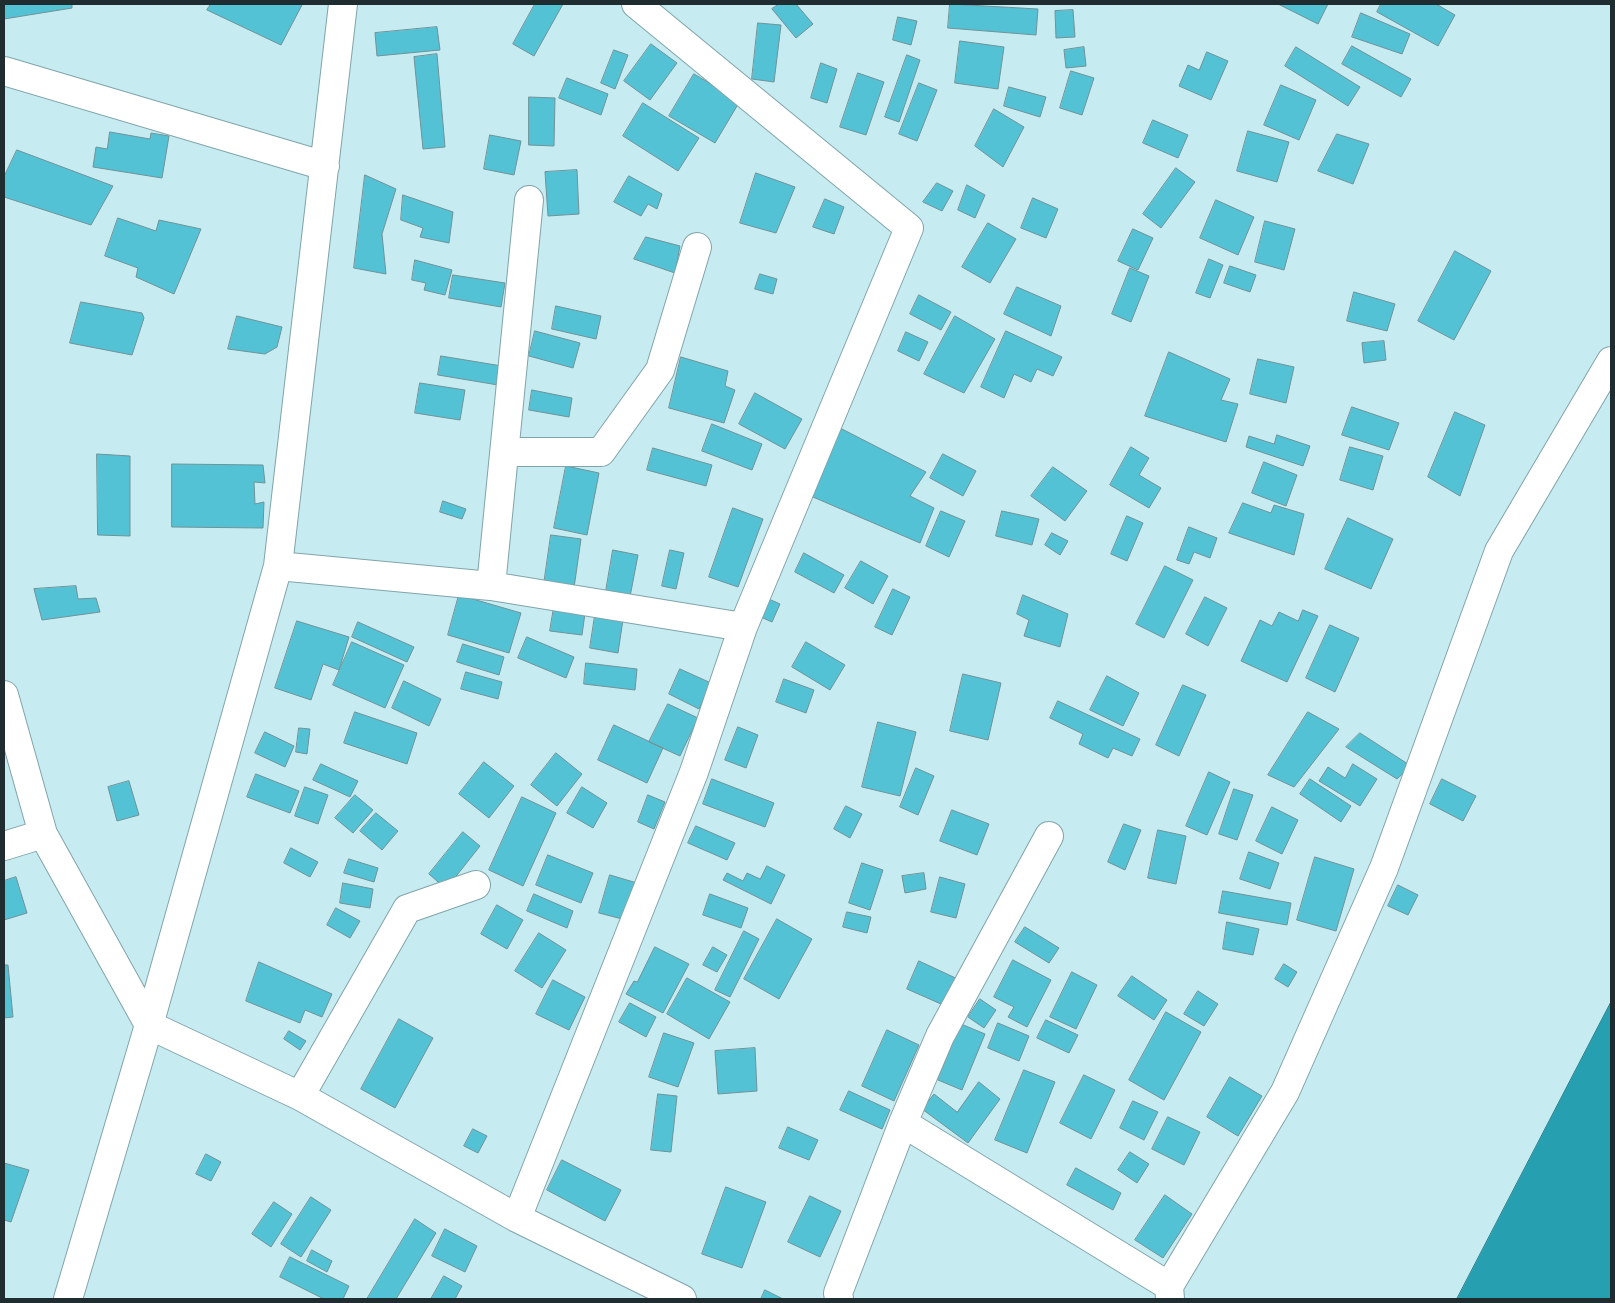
<!DOCTYPE html>
<style>
body{margin:0}
#map{position:relative;width:1615px;height:1303px;overflow:hidden;background:#c6ecf2;font-family:"IBM Plex Sans",sans-serif}
canvas{display:block}
.frame{position:absolute;inset:0;border:5px solid #1f2d30;pointer-events:none}
</style>
<div id="map">
<canvas width="1615" height="1303"></canvas>
<div class="frame"></div>
</div>
<script>
const g = document.querySelector('canvas').getContext('2d');
g.lineJoin = 'round';
function fill(path, color) { g.fillStyle = color; g.fill(path, 'evenodd'); }
function strokePath(path, color, width, dash) { g.strokeStyle = color; g.lineWidth = width; g.lineCap = dash ? 'butt' : 'round'; g.setLineDash(dash || []); g.stroke(path); }
const water = new Path2D(`
 M1611 1002V1299H1457Z`);
fill(water, '#26a0b1');
strokePath(water, '#247e8a', 1);
const building = new Path2D(`
 M4 4H72V8L4 19Z
 M211 4H300L302 5 281 45 207 10Z
 M535 4H563L534 56 513 44Z
 M779 4H796L813 24 796 38 772 9Z
 M950 4 1038 9 1036 35 948 28Z
 M1281 4H1328L1318 24 1280 5Z
 M1381 4H1436L1455 15 1438 46 1377 12Z
 M1073 10 1075 37 1056 38 1055 11Z
 M1361 13 1410 34 1402 54 1352 37Z
 M898 17 917 21 911 45 893 40Z
 M758 23 781 25 774 82 752 79Z
 M437 27 440 50 377 56 375 33Z
 M960 41 1004 47 998 89 955 83Z
 M651 44 677 63 650 100 624 81Z
 M1352 46 1411 79 1401 97 1342 64Z
 M1084 47 1086 66 1066 68 1064 50Z
 M1296 47 1360 87 1348 106 1285 66Z
 M614 50 628 55 615 89 601 83Z
 M1207 52 1228 61 1211 100 1179 86 1188 65 1199 70Z
 M437 54 445 147 423 149 414 57Z
 M907 55 920 60 899 122 885 117Z
 M821 63 837 69 827 103 811 98Z
 M1071 71 1094 78 1082 115 1060 108Z
 M858 73 884 82 866 135 840 127Z
 M694 74 740 101 715 143 669 116Z
 M567 78 608 94 601 115 559 98Z
 M919 83 937 90 917 141 899 134Z
 M1281 85 1316 100 1299 140 1264 125Z
 M1009 87 1046 97 1040 117 1004 106Z
 M529 97 555 98 554 146 529 145Z
 M643 103 699 138 678 171 623 136Z
 M994 109 1024 127 1003 167 975 146Z
 M1153 120 1188 135 1178 158 1143 143Z
 M1248 131 1289 142 1277 182 1237 171Z
 M110 132 150 139 151 133 169 136 162 178 93 167 96 147 107 149Z
 M1337 134 1369 144 1353 184 1318 171Z
 M490 135 521 141 514 175 484 169Z
 M17 150 113 186 91 225 4 197V177Z
 M1176 168 1195 182 1161 228 1143 214Z
 M577 170 579 214 548 216 545 172Z
 M756 173 795 187 776 233 740 223Z
 M365 175 396 189 382 234 386 274 354 268Z
 M629 176 662 194 657 209 648 204 641 216 614 202Z
 M937 183 953 191 942 211 923 202Z
 M967 185 985 195 975 218 958 210Z
 M403 195 453 212 449 243 420 237 423 228 401 220Z
 M1033 198 1058 209 1046 238 1021 228Z
 M825 199 844 207 834 234 813 227Z
 M1216 200 1254 217 1238 255 1200 238Z
 M118 218 156 231 159 220 201 229 174 294 136 277 138 268 105 256Z
 M1265 221 1295 229 1284 270 1255 262Z
 M988 223 1016 239 990 283 962 267Z
 M1133 229 1153 238 1138 270 1118 261Z
 M646 237 680 246 675 273 634 259Z
 M1455 251 1491 271 1454 340 1418 321Z
 M1209 259 1223 265 1210 298 1196 293Z
 M415 260 452 270 445 295 424 290 426 283 412 280Z
 M1230 266 1256 275 1250 292 1224 283Z
 M1130 268 1149 276 1131 322 1112 314Z
 M760 274 777 279 773 294 755 289Z
 M453 275 505 283 501 307 449 298Z
 M1017 287 1061 306 1051 336 1004 314Z
 M1354 292 1395 304 1387 331 1347 321Z
 M919 295 951 312 941 330 910 314Z
 M81 302 142 313 144 318 132 355 70 343Z
 M556 306 601 316 596 339 552 329Z
 M237 316 282 327 277 347 265 354 228 349Z
 M955 316 995 339 964 393 924 374Z
 M535 331 580 343 573 368 529 356Z
 M1006 331 1062 357 1053 376 1037 369 1031 382 1014 374 1004 398 981 387Z
 M906 332 928 342 919 361 898 351Z
 M1384 341 1386 360 1364 363 1362 343Z
 M1169 352 1230 379 1221 400 1238 404 1226 442 1145 416Z
 M441 356 508 367 504 386 438 375Z
 M681 357 728 371 725 386 735 390 724 423 669 408Z
 M1258 359 1294 367 1286 403 1250 394Z
 M420 383 465 390 460 420 415 413Z
 M532 390 572 398 569 417 529 410Z
 M755 393 802 419 785 449 739 424Z
 M1352 407 1399 423 1389 450 1342 435Z
 M1455 412 1485 425 1460 496 1428 477Z
 M712 424 762 444 752 470 702 451Z
 M840 428 926 472 910 496 934 508 920 543 813 497Z
 M1277 435 1310 446 1303 466 1246 447 1249 436 1274 444Z
 M1131 447 1149 458 1139 475 1161 488 1149 508 1110 485Z
 M1350 447 1383 456 1373 490 1340 480Z
 M653 448 712 465 706 486 647 470Z
 M97 454 130 456V536L98 535Z
 M943 454 976 471 963 496 930 478Z
 M1264 462 1297 475 1286 506 1252 493Z
 M172 464 263 465 265 483 254 482 255 504 264 502 263 528 172 527Z
 M566 466 599 473 587 535 554 528Z
 M1053 467 1087 491 1065 521 1031 496Z
 M443 501 466 509 462 519 440 512Z
 M1243 503 1271 513 1274 505 1304 514 1294 555 1229 533Z
 M733 508 763 519 738 587 709 577Z
 M941 511 965 521 949 557 926 546Z
 M1002 511 1039 519 1032 545 996 536Z
 M1127 516 1143 523 1127 561 1111 554Z
 M1348 518 1393 539 1371 589 1325 569Z
 M1189 527 1217 538 1210 558 1194 552 1189 564 1177 560Z
 M1052 533 1068 541 1060 555 1045 545Z
 M551 535 581 539 574 588 544 584Z
 M613 550 638 555 629 602 605 597Z
 M670 550 684 553 676 589 662 586Z
 M804 553 844 575 834 593 795 572Z
 M861 561 888 576 873 604 845 588Z
 M1165 566 1193 580 1164 638 1136 624Z
 M76 586 78 599 96 598 100 612 42 620 34 589Z
 M893 589 910 597 892 635 875 627Z
 M459 595 521 613 509 653 448 635Z
 M1023 595 1068 614 1060 647 1024 636 1029 620 1017 614Z
 M762 596 780 604 772 622 754 614Z
 M1205 597 1227 608 1208 646 1186 634Z
 M555 601 586 606 582 635 550 631Z
 M596 609 624 613 618 653 590 648Z
 M1303 610 1318 616 1287 682 1241 661 1260 620 1272 626 1279 612 1298 621Z
 M297 621 349 637 339 670 323 664 311 700 275 688Z
 M358 622 414 647 407 662 352 637Z
 M1330 625 1359 638 1335 692 1306 678Z
 M527 637 574 657 566 678 518 658Z
 M352 642 404 665 385 708 333 685Z
 M806 642 845 665 830 690 792 667Z
 M463 644 504 657 499 675 457 662Z
 M586 663 637 669 635 690 584 684Z
 M680 669 711 683 699 709 669 694Z
 M466 672 502 682 498 699 461 689Z
 M963 674 1001 683 988 740 950 731Z
 M1107 676 1139 693 1123 726 1090 710Z
 M784 679 814 690 806 713 776 702Z
 M404 681 441 699 429 726 392 708Z
 M1183 685 1206 695 1179 756 1156 745Z
 M1058 701 1140 739 1132 756 1113 748 1108 758 1079 744 1083 734 1050 718Z
 M668 704 698 718 680 756 649 742Z
 M355 712 417 733 407 764 344 743Z
 M1308 712 1339 729 1294 787 1268 775Z
 M878 722 916 732 900 796 862 787Z
 M614 725 663 748 647 783 598 760Z
 M738 727 758 735 746 768 725 760Z
 M299 728 310 729 307 754 296 752Z
 M265 732 294 746 285 767 255 753Z
 M1360 733 1411 766 1397 779 1346 747Z
 M556 753 582 774 557 806 531 785Z
 M484 762 514 786 489 818 459 794Z
 M321 764 358 781 350 797 313 780Z
 M1353 764 1377 779 1360 806 1319 781 1328 767 1345 778Z
 M916 768 934 776 918 815 900 807Z
 M1209 772 1230 782 1207 835 1186 826Z
 M256 774 299 791 290 813 247 797Z
 M712 779 774 803 765 827 703 804Z
 M1310 779 1351 806 1341 822 1300 794Z
 M1442 779 1476 796 1463 821 1430 804Z
 M129 781 139 815 117 821 108 787Z
 M305 787 328 795 318 824 295 816Z
 M582 787 607 803 593 828 567 813Z
 M1234 789 1253 795 1237 840 1219 834Z
 M355 795 373 810 353 833 335 818Z
 M648 795 665 802 654 829 638 822Z
 M522 797 556 813 523 886 489 870Z
 M846 806 862 814 850 838 834 829Z
 M1272 807 1298 820 1282 854 1256 841Z
 M952 810 989 824 977 855 940 841Z
 M376 813 398 831 382 850 360 831Z
 M1124 824 1141 830 1125 870 1108 862Z
 M696 826 735 843 727 860 688 843Z
 M1158 830 1186 836 1176 884 1148 878Z
 M463 832 480 846 446 889 429 874Z
 M291 848 318 862 310 877 284 863Z
 M1249 852 1279 863 1270 889 1240 879Z
 M548 855 593 873 581 903 536 885Z
 M1315 857 1354 869 1336 931 1297 920Z
 M349 859 378 868 374 882 344 873Z
 M862 863 883 870 870 910 849 903Z
 M767 866 785 875 771 904 723 880 727 873 743 881 747 873 760 879Z
 M924 873 926 889 905 893 902 876Z
 M610 875 637 883 626 920 599 913Z
 M16 877 27 913 4 920V881Z
 M940 877 965 884 956 918 931 912Z
 M343 883 373 889 370 908 340 903Z
 M1398 885 1418 895 1408 915 1388 906Z
 M1223 891 1291 903 1287 925 1219 913Z
 M534 894 573 911 567 928 527 911Z
 M710 894 748 908 741 928 703 915Z
 M497 905 523 920 507 949 481 934Z
 M336 908 360 921 350 938 327 925Z
 M847 912 871 917 867 933 843 927Z
 M777 919 812 939 779 999 744 979Z
 M1227 922 1259 929 1253 955 1223 949Z
 M1025 927 1059 948 1049 963 1015 942Z
 M744 931 759 939 730 997 715 990Z
 M539 933 566 950 542 988 515 971Z
 M655 947 689 964 663 1013 626 994 634 981 637 982Z
 M713 947 727 955 717 972 703 965Z
 M1013 960 1051 980 1027 1027 1008 1017 1014 1007 994 997Z
 M919 961 962 981 950 1008 907 989Z
 M259 962 332 994 322 1017 305 1010 300 1023 246 1001Z
 M1284 964 1297 972 1288 987 1275 979Z
 M4 965H8L13 1017 4 1018Z
 M1072 972 1097 985 1076 1029 1050 1017Z
 M1132 976 1167 1000 1154 1020 1118 996Z
 M687 978 730 1002 709 1039 667 1014Z
 M553 980 585 997 569 1030 536 1014Z
 M1198 991 1218 1004 1204 1026 1184 1014Z
 M980 999 996 1010 984 1028 968 1017Z
 M630 1003 656 1017 646 1037 619 1022Z
 M1166 1012 1201 1032 1164 1100 1129 1080Z
 M399 1019 433 1038 395 1108 361 1089Z
 M1046 1020 1078 1035 1069 1053 1037 1038Z
 M998 1023 1029 1036 1019 1061 988 1048Z
 M961 1024 985 1034 962 1090 938 1080Z
 M887 1030 919 1045 894 1101 862 1086Z
 M289 1031 306 1041 300 1050 284 1039Z
 M664 1033 694 1043 678 1087 649 1077Z
 M755 1048 757 1091 718 1094 715 1051Z
 M1024 1070 1055 1082 1027 1153 995 1140Z
 M1084 1075 1115 1090 1091 1139 1060 1123Z
 M1230 1077 1262 1096 1238 1136 1207 1117Z
 M979 1082 1000 1099 968 1143 922 1109 934 1094 957 1112Z
 M849 1091 890 1110 882 1129 840 1110Z
 M658 1094 677 1096 671 1152 651 1150Z
 M1133 1101 1158 1112 1144 1140 1120 1128Z
 M1168 1117 1200 1132 1184 1165 1152 1149Z
 M788 1127 818 1140 809 1160 779 1148Z
 M473 1129 487 1136 478 1153 464 1146Z
 M1130 1152 1149 1164 1137 1183 1118 1170Z
 M206 1154 221 1162 211 1181 196 1174Z
 M562 1160 621 1190 605 1221 547 1190Z
 M4 1163 29 1170 11 1222 4 1220Z
 M1076 1168 1121 1193 1113 1210 1067 1185Z
 M726 1187 766 1202 742 1268 702 1254Z
 M1165 1195 1192 1214 1163 1258 1135 1240Z
 M810 1196 841 1211 820 1257 788 1242Z
 M311 1197 331 1210 301 1257 281 1244Z
 M274 1202 292 1214 271 1247 252 1234Z
 M415 1219 436 1233 396 1299H367Z
 M445 1229 477 1246 465 1272 432 1256Z
 M312 1250 332 1261 327 1272 307 1261Z
 M290 1257 349 1286 343 1299H324L280 1277Z
 M444 1276 462 1286 455 1299H431Z
 M765 1290 783 1299H761Z`);
fill(building, '#53c2d4');
strokePath(building, '#6f9298', 1);
const minor = new Path2D(`
 M4 71 325 166
 M505 452H601L660 370 697 247
 M278 566 491 586 743 627
 M491 586 529 200
 M4 695 43 834 149 1025 300 1096 517 1218 682 1299
 M4 846 43 834
 M300 1096 407 909 476 885
 M903 1123 1169 1286
 M517 1218 694 772 743 627 909 228 636 4
 M68 1299 149 1025 278 566 343 4
 M839 1299 838 1293 903 1123 940 1036 1049 836
 M1170 1299 1169 1286 1285 1092 1384 868 1499 551 1611 361`);
strokePath(minor, '#80a4aa', 30);
strokePath(minor, '#fff', 28);
</script>
